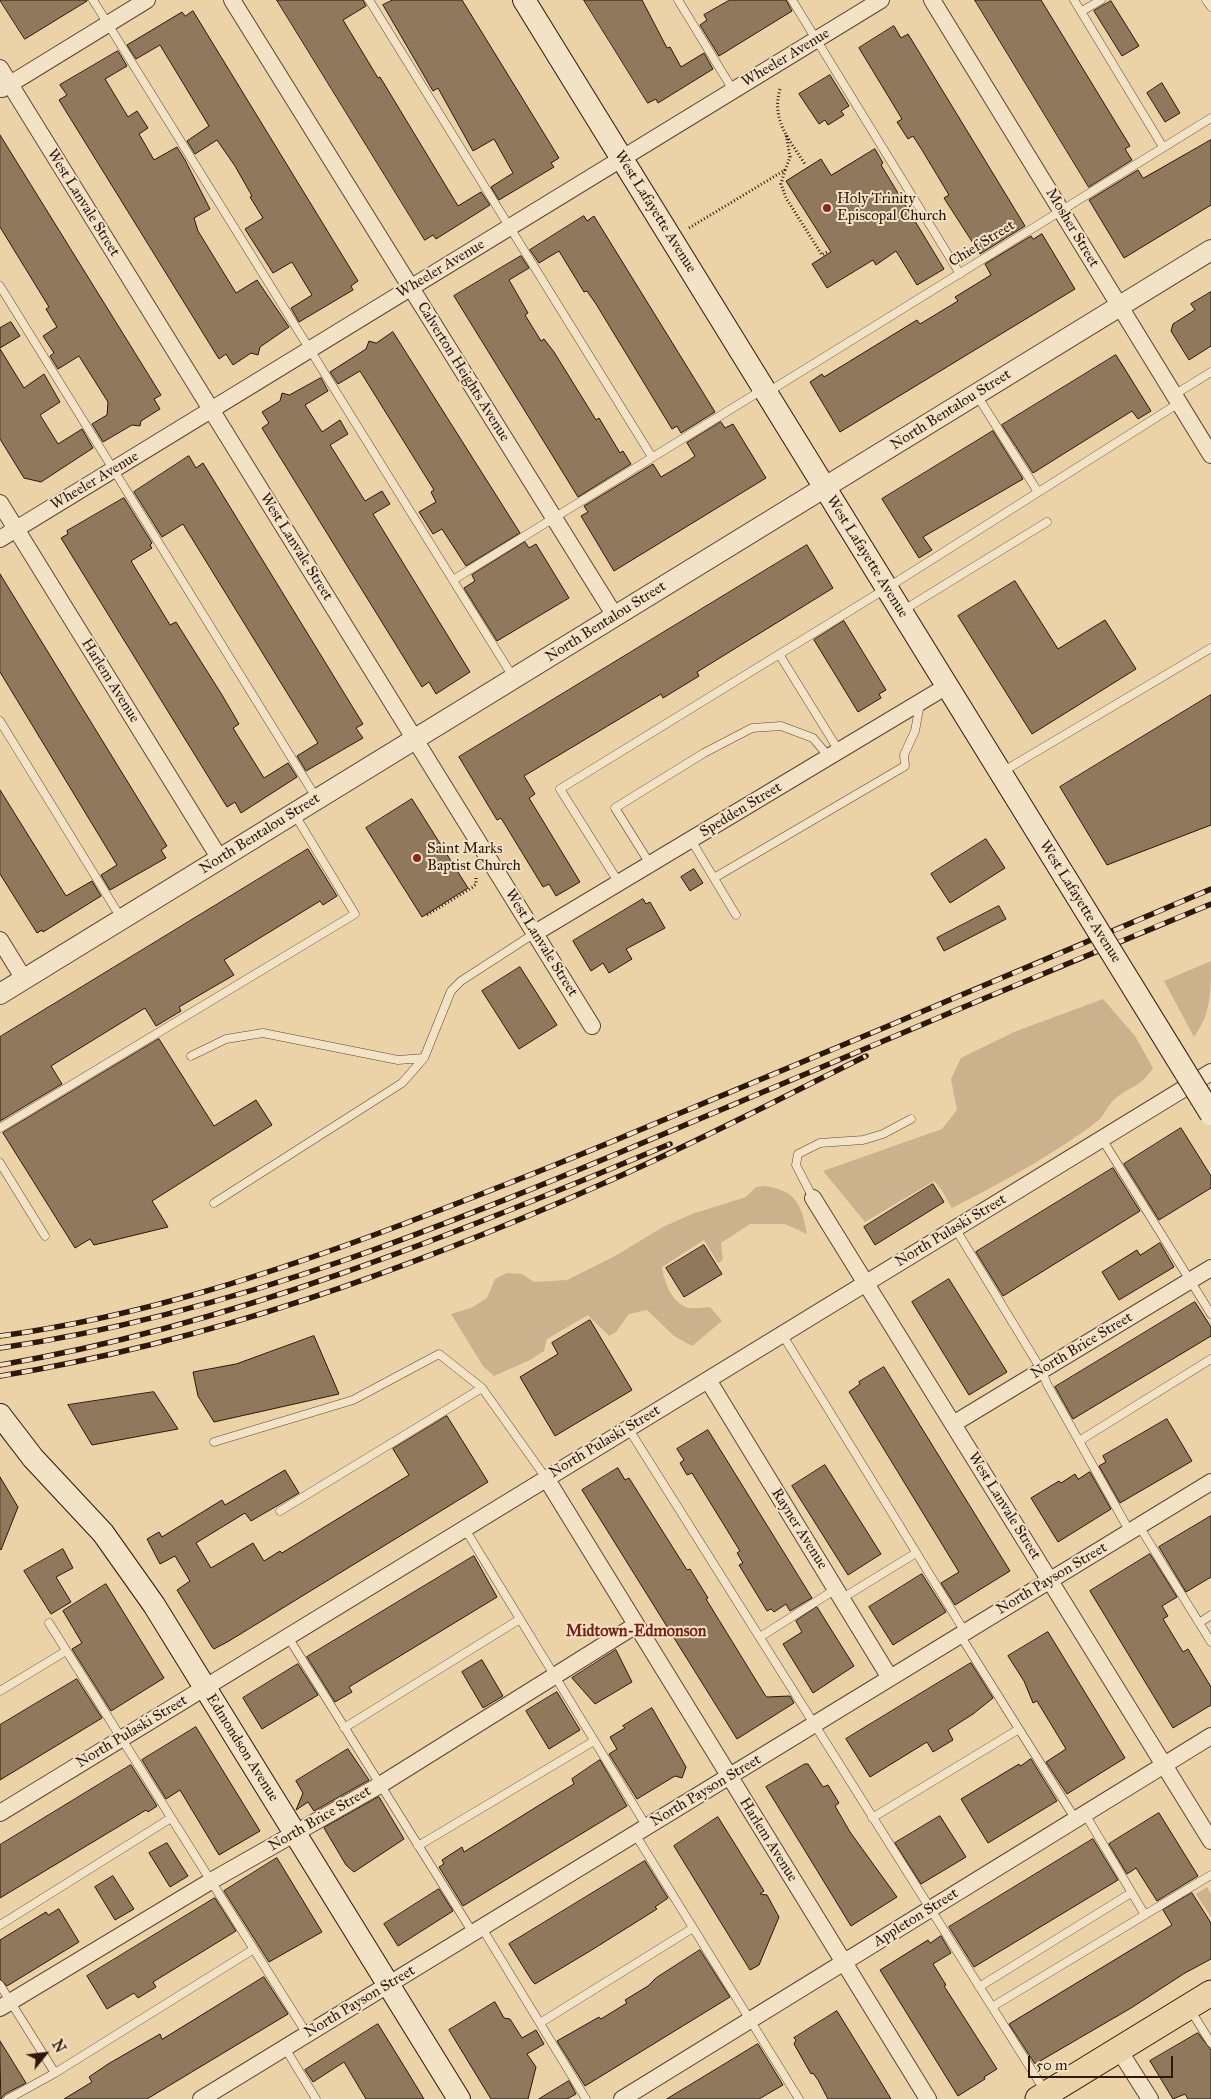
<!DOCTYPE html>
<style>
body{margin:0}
#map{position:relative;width:1211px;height:2099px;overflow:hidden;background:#ebd2a7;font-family:"IM FELL Great Primer",serif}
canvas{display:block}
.north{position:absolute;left:20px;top:2029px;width:50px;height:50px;-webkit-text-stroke:4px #f2e2c6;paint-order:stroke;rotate:61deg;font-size:14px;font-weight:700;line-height:20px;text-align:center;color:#2e170b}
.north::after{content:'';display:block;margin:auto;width:18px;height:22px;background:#2e170b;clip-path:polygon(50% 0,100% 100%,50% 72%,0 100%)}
.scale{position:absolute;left:1028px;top:2056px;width:145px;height:22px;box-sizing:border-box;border:2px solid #2e170b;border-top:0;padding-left:6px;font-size:15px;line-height:18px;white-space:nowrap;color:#2e170b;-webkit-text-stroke:4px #f2e2c6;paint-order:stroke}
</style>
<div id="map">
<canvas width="1211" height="2099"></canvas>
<div class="north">N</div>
<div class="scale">50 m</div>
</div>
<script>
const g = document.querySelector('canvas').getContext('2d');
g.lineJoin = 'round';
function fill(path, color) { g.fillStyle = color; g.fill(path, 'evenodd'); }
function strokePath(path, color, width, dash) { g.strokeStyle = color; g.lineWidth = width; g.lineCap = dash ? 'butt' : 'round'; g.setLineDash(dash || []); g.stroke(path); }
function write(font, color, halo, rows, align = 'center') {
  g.font = font + ' "IM FELL Great Primer",serif'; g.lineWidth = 4; g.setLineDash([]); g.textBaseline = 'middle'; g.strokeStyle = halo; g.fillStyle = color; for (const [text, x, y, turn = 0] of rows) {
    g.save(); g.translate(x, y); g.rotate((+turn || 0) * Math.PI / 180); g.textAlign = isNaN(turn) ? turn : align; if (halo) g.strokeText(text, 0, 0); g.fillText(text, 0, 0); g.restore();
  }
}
fill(new Path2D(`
 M1211 961C1211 991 1211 1014 1194 1037L1164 981Z
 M1103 999 1135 1036 1153 1068C1139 1089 1131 1085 1115 1099 1108 1104 1105 1114 1099 1120 1054 1155 1002 1182 952 1208L941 1189 934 1181 865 1222 823 1171 942 1129 957 1110 951 1079 961 1058 1014 1032Z
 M765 1186C797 1191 801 1204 807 1234L785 1224H750L721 1243 723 1260 718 1263 704 1240 662 1267C664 1281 671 1301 686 1307 692 1310 703 1307 710 1307L722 1321 692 1346 674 1336 647 1310 629 1314 616 1332 609 1336 588 1315 547 1339 544 1351 530 1360 494 1376 483 1366 451 1314 471 1308 487 1298 495 1279 507 1273 522 1274 534 1282 567 1280 615 1256 663 1227 692 1214 746 1197 756 1187Z
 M1207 1887 1211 1894V1917L1196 1894Z`), '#cbb28c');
const building = new Path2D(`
 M0 0H87V1L25 39Z
 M277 0H363L366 6 343 20 378 78 380 77 458 206 481 192 490 205 436 239 433 235 425 240Z
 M393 0H462L559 158 551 163 554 167 499 200 491 187 513 173 494 139 473 151 438 88 433 91 383 5Z
 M584 0H642L667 48 670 47 681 67 704 53 713 69 658 103 656 99 648 103Z
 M730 0H786L792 11 719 56 700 25 707 20 704 15Z
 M975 0H1041L1130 146 1125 149 1132 160 1089 187Z
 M1111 1 1139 46 1122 56 1094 11Z
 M193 11 358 281 351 286 353 290 299 322 291 308 312 295 292 262 273 273 245 229 263 218 250 197 252 196 235 166 217 140 195 154 187 141 209 126 160 45 136 59 127 45 182 12 185 16Z
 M894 26 901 38 908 34 1025 226 980 254 944 198 949 195 922 150 913 136 908 139 897 122 902 119 859 48Z
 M118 51 127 66 105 79 128 117 137 111 148 128 139 134 154 160 177 147 185 160 210 209 194 218 198 231 236 293 257 280 289 327 260 347 258 355 251 353 233 365 226 354 219 359 59 100 67 95 60 85Z
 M830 75 849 106 841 111 844 115 828 125 825 120 819 124 799 94Z
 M1162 83 1180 113 1165 122 1147 93Z
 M0 135 161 395 154 399 160 409 141 421 140 426 132 425 103 442 92 424 107 415 108 402 79 356 58 369 50 356 54 353 43 336 57 327 46 309 49 307 0 227Z
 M1211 140V205L1124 258 1089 200 1138 170 1143 178Z
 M875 149 883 163 881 165 944 269 917 285 896 251 876 265 873 260 827 288 812 264 831 252 786 181 821 159 831 175Z
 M584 216 587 221 594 216 715 412 681 433 677 426 672 429 596 304 587 291 584 292 559 251 539 263 530 250Z
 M1042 234 1075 289 840 432 810 382 822 374 824 377 917 320 920 324 958 301 955 297 991 275 985 264 1031 236 1033 239Z
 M521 256 529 268 509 280 528 313 525 315 541 341 544 339 554 352 596 420 599 418 620 453 623 451 631 464 578 497 454 296Z
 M1211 292V346L1189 360 1171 331 1173 324 1195 310 1191 304Z
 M11 322 20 336 0 348V328Z
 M393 332 520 533 466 566 442 529 433 534 419 512 436 502 431 492 434 490 360 371 338 384 330 372 366 349 369 341 376 343Z
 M0 349 24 388 44 374 60 402 40 415 58 444 82 429 93 448 41 482 24 478 0 439Z
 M1116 355 1151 411 1138 419 1132 411 1033 473 1002 425Z
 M321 378 328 391 305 405 322 432 340 420 348 434 330 445 365 501 382 491 390 504 373 514 470 672 436 694 429 682 422 687 262 428 269 423 262 412 280 401 282 393 289 395Z
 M721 422 725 428 733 424 766 478 614 571 581 516 588 512 584 506 653 464 661 477 688 461 695 456 687 443Z
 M993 431 1023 479 923 537 932 550 919 558 882 499Z
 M189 456 196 468 203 463 363 724 356 728 363 738 306 771 297 756 318 743 183 524 162 537 134 492Z
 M124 498 152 543 150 545 152 548 131 561 170 625 176 622 222 695 239 724 233 728 264 778 288 763 297 777 241 813 235 802 227 807 61 538 68 534 67 531Z
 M525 542 529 548 536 544 569 598 497 641 464 588 475 581 472 575Z
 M807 545 833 588 697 672 699 676 663 698 661 694 524 776 535 794 529 798 580 882 556 896 549 884 543 887 501 818 497 820 459 757Z
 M0 574 167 846 161 850 166 858 110 890 101 875 117 865 0 672Z
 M1015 581 1058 649 1105 620 1136 669 1032 734 958 616Z
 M844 621 886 690 879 694 881 698 858 712 814 640Z
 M1211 695V825L1107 865 1060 787Z
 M0 790 66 896 92 881 101 896 43 932 42 930 37 933 0 874Z
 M412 799 468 888 422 917 366 828Z
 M986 839 1005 868 950 903 931 874Z
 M308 849 337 896 323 905 320 901 224 960 234 975 179 1007 181 1011 156 1026 145 1008 51 1066 62 1084 0 1121V1037Z
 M694 869 703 883 690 891 681 877Z
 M643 899 646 904 650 902 665 928 626 949 632 959 609 973 603 963 591 971 573 941Z
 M999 906 1006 919 944 951 937 938Z
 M520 967 557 1025 519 1049 482 991Z
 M159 1039 214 1126 256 1100 272 1125 152 1201 168 1227 94 1245 90 1239 75 1248 3 1133Z
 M1181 1128 1211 1176V1188L1159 1220 1124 1164Z
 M1113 1168 1140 1211 1003 1296 976 1252Z
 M933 1184 944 1202 875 1245 864 1227Z
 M1160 1243 1174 1267 1119 1300 1102 1272 1137 1250 1140 1255Z
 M704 1245 722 1274 684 1297 666 1268Z
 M949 1279 1007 1372 969 1395 912 1302Z
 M1195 1302 1211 1327V1336L1073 1419 1055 1387Z
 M590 1320 632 1390 555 1436 520 1377 558 1354 552 1343Z
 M314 1336 339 1394 214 1422 198 1396 193 1372 236 1364Z
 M884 1367 1010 1571 955 1605 941 1583 959 1572 849 1392 860 1384 859 1382Z
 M154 1392 178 1429 92 1445 68 1405Z
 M447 1416 488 1482 229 1641 214 1649 212 1647 177 1590 190 1581 175 1556 160 1564 147 1539 159 1532 162 1537 222 1500 225 1505 285 1470 299 1493 251 1521 245 1513 196 1543 211 1568 253 1543 264 1561 280 1551 282 1553 409 1475 393 1449Z
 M1167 1419 1192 1461 1120 1503 1099 1466 1106 1462 1103 1456Z
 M708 1430 812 1598 790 1611 786 1604 774 1612 771 1609 767 1611 739 1565 743 1563 737 1553 740 1551 692 1473 687 1475 680 1463 684 1460 677 1449Z
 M825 1465 881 1554 848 1575 792 1486Z
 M618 1468 625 1480 629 1478 687 1570 690 1569 708 1598 706 1599 765 1695 767 1697 790 1696 794 1703 737 1739 582 1490Z
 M1090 1472 1111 1509 1058 1542 1031 1498 1059 1481 1061 1483 1075 1474 1078 1479Z
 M0 1477 18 1507 1 1550 0 1549Z
 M1211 1516V1577L1186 1592 1159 1547Z
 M63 1549 73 1568 56 1577 71 1602 51 1614 24 1571Z
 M1150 1554 1177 1597 1162 1606 1168 1616 1163 1619 1183 1652 1188 1649 1211 1687V1705L1173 1728 1090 1591Z
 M474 1556 497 1597 349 1687 352 1692 335 1702 307 1657Z
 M922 1574 946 1612 893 1645 869 1607Z
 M106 1584 164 1678 111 1711 72 1649 82 1643 63 1611Z
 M817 1607 854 1666 813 1693 783 1644 802 1632 796 1621Z
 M1048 1632 1125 1758 1067 1794 1046 1762 1066 1749 1037 1701 1033 1703 1024 1681 1008 1656Z
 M616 1650 632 1682 595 1704 572 1678Z
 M482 1660 503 1696 483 1708 462 1672Z
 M971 1663 993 1698 973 1714 948 1730 953 1740 933 1752 927 1742 870 1777 846 1739Z
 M298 1664 318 1695 262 1729 243 1698Z
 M77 1679 102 1718 0 1780V1725Z
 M557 1692 580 1730 549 1749 526 1711Z
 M652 1708 686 1767 682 1778 675 1776 637 1799 609 1754 617 1749 610 1737 625 1728 623 1726Z
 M196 1727 260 1831 219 1855 180 1790 166 1799 142 1760Z
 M348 1749 369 1780 314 1811 308 1802 296 1810 303 1793 296 1781Z
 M1031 1759 1057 1801 988 1843 961 1799 1019 1764 1020 1766Z
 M600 1760 627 1806 463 1906 439 1867 444 1864 442 1860 462 1847 464 1852 554 1796 574 1784 572 1779Z
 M805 1764H808L823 1787 828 1785 839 1803 835 1806 850 1832 897 1897 851 1926 766 1787Z
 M131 1765 157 1806 148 1812 146 1810 0 1898V1845Z
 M379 1797 404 1839 354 1872 346 1865 324 1828Z
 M1159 1813 1198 1876 1157 1901 1136 1868 1127 1874 1109 1844Z
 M940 1816 966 1857 921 1884 895 1843Z
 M718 1817 764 1891 760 1894 767 1895 779 1917 759 1965 750 1970 674 1846Z
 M1093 1839 1118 1880 974 1967 949 1927Z
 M167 1843 188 1876 170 1887 149 1853Z
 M277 1858 322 1932 269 1962 224 1891Z
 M645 1861 668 1898 655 1907 657 1909 590 1951 535 1984 532 1981 509 1944Z
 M113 1876 134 1909 115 1920 95 1887Z
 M439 1889 453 1911 398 1946 384 1924Z
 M1192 1893 1211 1923V1959L1185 1973 1131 2008 1035 2064 1009 2024 1172 1925 1163 1910Z
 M215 1898 236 1931 153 1982 156 1987 138 1998 134 1993 107 2009 87 1976Z
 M59 1909 79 1942 7 1986 0 1979V1940L46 1912 48 1915Z
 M941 1936 951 1953 933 1964 946 1985 944 1986 997 2069 984 2077 985 2079 958 2096 880 1970 928 1940 930 1943Z
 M700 1950 730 1997 585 2086 557 2041 599 2017 601 2019 627 2003 625 2000 648 1986 656 1978Z
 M264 1977 288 2014 147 2099H64L92 2082 89 2077 108 2064 160 2034 162 2039Z
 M495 2002 504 2018 510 2019 522 2038 536 2030 544 2044 527 2054 536 2067 528 2099H491L449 2030Z
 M837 2011 879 2079 891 2099H828L818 2080 813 2073 811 2074 794 2044 796 2040 794 2038Z
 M378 2024 407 2071 424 2099H366L344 2062 313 2082 305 2070Z
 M1198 2033 1211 2050V2099H1188L1185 2094 1173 2099 1150 2061Z
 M0 2041 26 2083 5 2094 1 2099Z
 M758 2044 783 2085 759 2099H667Z
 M569 2081 576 2094 567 2099H539Z`);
fill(building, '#90785c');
strokePath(building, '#2e170b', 1);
const service = new Path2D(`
 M93 0 513 677
 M369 0 652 457
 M678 0 733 90
 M792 0 960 274
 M1074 0 1163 147
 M1206 0 1211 7
 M1082 11 1101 0
 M0 286 317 799
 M768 392 1211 118
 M976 394 1038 492
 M1174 395 1211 372
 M453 580 762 390
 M902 611 1047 522
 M779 654 839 751
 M0 721 121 918
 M1002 772 1211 648
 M691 840 736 915
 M650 864 615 808 704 753 752 728 781 726 813 738 829 757
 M714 878 905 766 904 755 915 731 920 704
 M619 883 560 789 887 588 1179 403
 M191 1056 226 1039 263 1033 398 1060 424 1058
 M0 1128 355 914 295 815
 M1102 1139 1211 1314
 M0 1163 45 1236
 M813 1198 796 1165 798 1154 820 1143 863 1140 883 1134 911 1119
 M214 1203 402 1083 424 1058 451 991 461 981 535 933
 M955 1228 1042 1371 1047 1384 1130 1532
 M782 1334 965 1632
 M628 1428 1045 2091
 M1079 1441 1211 1359
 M214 1442 353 1400 439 1354 482 1388 546 1478
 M280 1511 482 1388
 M1139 1526 1211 1642
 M465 1529 647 1827
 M841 1599 916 1553
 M49 1623 307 2034
 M1199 1623 1211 1615
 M960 1635 1076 1820
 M288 1637 473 1933
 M760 1637 836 1589
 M0 1691 66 1651
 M344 1728 520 1619
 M1085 1814 1145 1915
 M872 1818 1019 1729
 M635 1834 799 2099
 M418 1846 594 1741
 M0 1925 171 1818
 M482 1928 586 2099
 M0 1985 55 2073
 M979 1987 1131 1893
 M992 2007 1211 1875
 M1191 2011 1211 2043
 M540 2023 693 1928
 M285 2048 316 2099
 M8 2099 55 2073 254 1949`);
const minor = new Path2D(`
 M232 0 615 616
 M932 0 1211 455
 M0 68 592 1026
 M2 89 147 0
 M0 503 220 859
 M0 539 881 0
 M535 933 947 686
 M0 940 24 979
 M813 1198 1211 1841
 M708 1380 890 1678
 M953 1424 1211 1268
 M546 1478 928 2099
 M0 1813 1211 1072
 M0 2008 211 1881 380 1785 636 1625
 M1119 2050 1150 2099
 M201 2099 1211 1482
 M622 2099 1211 1736`);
const tertiary = new Path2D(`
 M0 994 1211 250`);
const secondary = new Path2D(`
 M524 0 1065 877
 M0 1415 33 1458 103 1533 154 1605 459 2099`);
const primary = new Path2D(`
 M1038 2099 1211 1993`);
strokePath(service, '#5d4632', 9);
strokePath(minor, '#5d4632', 18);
strokePath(tertiary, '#5d4632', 22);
strokePath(secondary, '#2e170b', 24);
strokePath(primary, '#2e170b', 27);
strokePath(new Path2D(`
 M780 89C771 120 789 139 805 164
 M785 170 781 184 786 198 822 255 827 252
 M689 228 785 170 790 157 786 134
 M427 915 473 887 476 884V878`), '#2e170b', 3, [1, 2.5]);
strokePath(service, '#f2e2c6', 8);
strokePath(minor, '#f2e2c6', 16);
strokePath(tertiary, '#f2e2c6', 20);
strokePath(secondary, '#f2e2c6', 22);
strokePath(primary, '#ebd2a7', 25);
const rail = new Path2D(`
 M0 1336C140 1317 274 1273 406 1223 485 1193 564 1162 642 1129 832 1050 1022 970 1211 889
 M0 1348C236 1314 460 1220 678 1128 855 1053 1033 977 1211 904
 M0 1365C233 1325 453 1235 670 1144
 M0 1376C208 1342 410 1269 602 1184 692 1145 779 1099 866 1056`);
strokePath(rail, '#2e170b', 5.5);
strokePath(rail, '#f2e2c6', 4, [11]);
const secondaryBridge = new Path2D(`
 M1065 877 1211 1114`);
strokePath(secondaryBridge, '#2e170b', 24, []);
strokePath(secondaryBridge, '#f2e2c6', 22);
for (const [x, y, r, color] of [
 [827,208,5,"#8f2418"],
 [417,858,5,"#8f2418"]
]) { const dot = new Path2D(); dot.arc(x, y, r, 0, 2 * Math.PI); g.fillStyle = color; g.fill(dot); strokePath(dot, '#f2e2c6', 2); }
write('15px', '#2e170b', '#f2e2c6', [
 ["Wheeler Avenue",786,58,-31],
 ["West Lanvale Street",83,203,58],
 ["West Lafayette Avenue",655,212,58],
 ["Mosher Street",1072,228,59],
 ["Chief Street",982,244,-32],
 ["Wheeler Avenue",441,269,-31],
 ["Calverton Heights Avenue",463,372,58],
 ["North Bentalou Street",951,410,-32],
 ["Wheeler Avenue",95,481,-31],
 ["West Lanvale Street",296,547,58],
 ["West Lafayette Avenue",867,557,58],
 ["North Bentalou Street",606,622,-32],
 ["Harlem Avenue",110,681,58],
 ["Spedden Street",741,810,-31],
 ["North Bentalou Street",260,834,-32],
 ["West Lafayette Avenue",1080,902,58],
 ["West Lanvale Street",541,943,58],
 ["North Pulaski Street",951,1231,-31],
 ["North Brice Street",1082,1346,-31],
 ["North Pulaski Street",605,1442,-31],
 ["West Lanvale Street",1004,1506,58],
 ["Rayner Avenue",799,1529,58],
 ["North Payson Street",1052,1579,-31],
 ["North Pulaski Street",132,1732,-31],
 ["Edmondson Avenue",242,1748,58],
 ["North Payson Street",706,1791,-31],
 ["North Brice Street",320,1819,-30],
 ["Harlem Avenue",768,1840,58],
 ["Appleton Street",916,1918,-32],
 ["North Payson Street",360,2002,-31]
]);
write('15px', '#2e170b', '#f2e2c6', [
 ["Holy Trinity",837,199],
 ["Episcopal Church",837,216],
 ["Saint Marks",427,849],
 ["Baptist Church",427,866]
], 'left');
write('bold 16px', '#7a1f14', '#f2e2c6', [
 ["Midtown-Edmonson",636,1632]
]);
</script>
